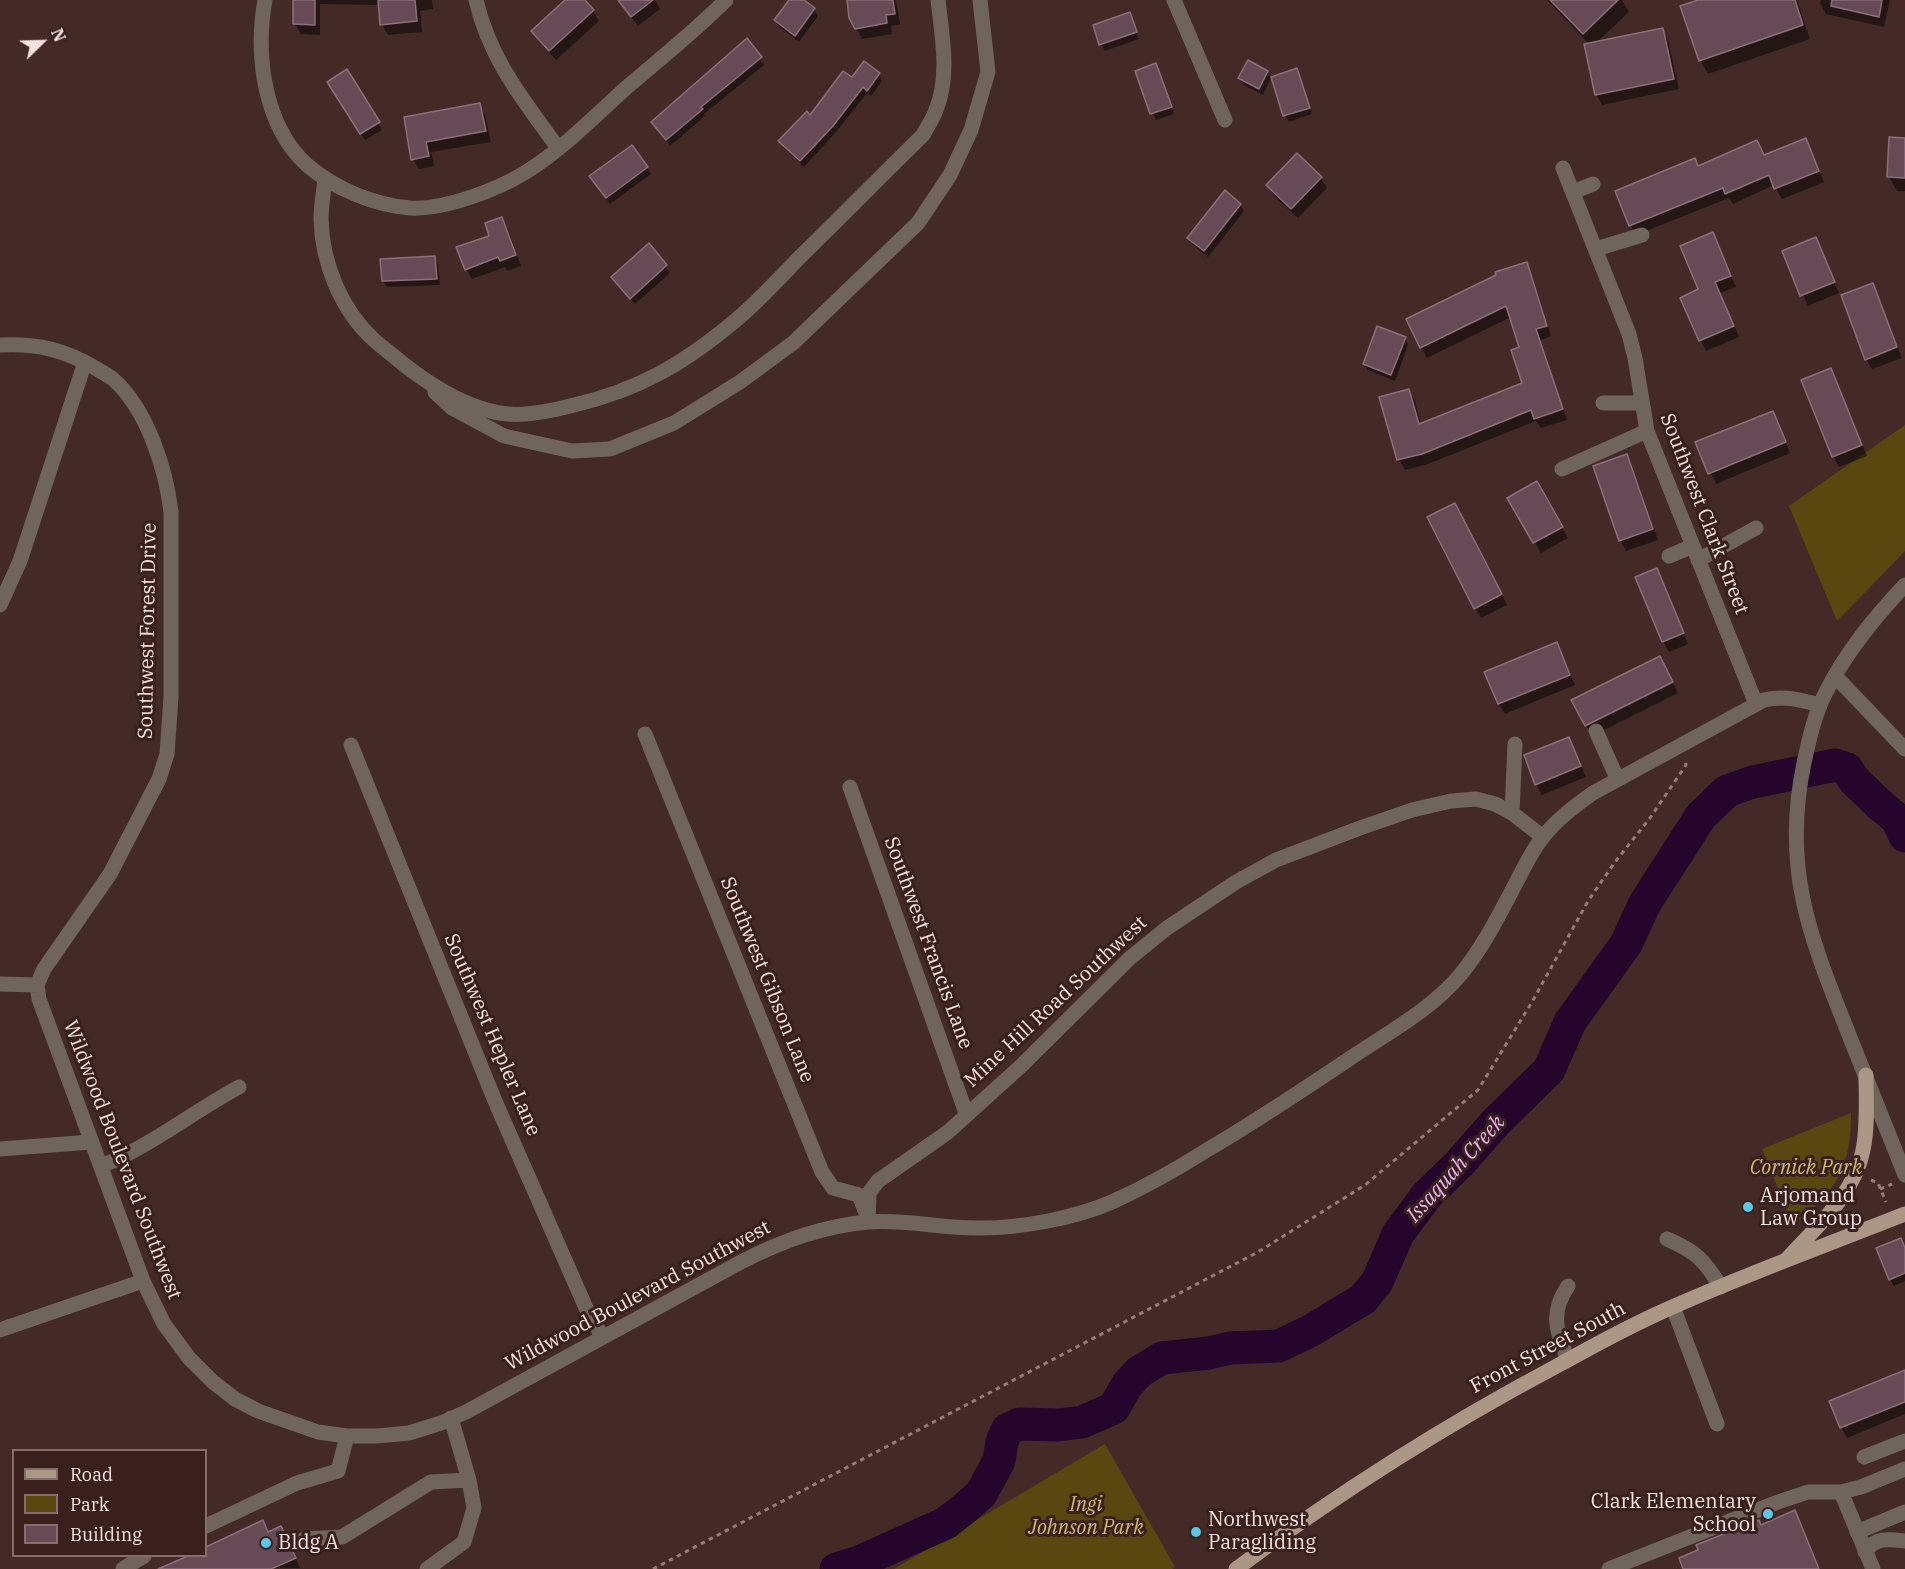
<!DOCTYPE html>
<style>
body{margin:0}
#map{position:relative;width:1905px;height:1569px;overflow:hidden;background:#442a27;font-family:"IBM Plex Serif",serif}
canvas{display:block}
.legend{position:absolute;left:12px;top:1449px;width:195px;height:108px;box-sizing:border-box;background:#39201d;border:2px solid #846e6b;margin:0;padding:8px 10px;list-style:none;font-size:18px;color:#f5e3e1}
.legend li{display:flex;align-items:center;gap:12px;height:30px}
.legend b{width:30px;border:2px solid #846e6b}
.north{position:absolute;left:12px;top:12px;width:60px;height:60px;-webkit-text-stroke:4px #39201d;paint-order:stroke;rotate:67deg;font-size:16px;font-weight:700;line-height:24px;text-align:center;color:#f5e3e1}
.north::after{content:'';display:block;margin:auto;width:21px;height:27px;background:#f5e3e1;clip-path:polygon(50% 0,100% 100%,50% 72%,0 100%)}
</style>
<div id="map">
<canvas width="1905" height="1569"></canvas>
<ul class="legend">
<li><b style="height:8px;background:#ab9786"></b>Road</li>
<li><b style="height:16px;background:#58480f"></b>Park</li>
<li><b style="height:16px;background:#664b56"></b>Building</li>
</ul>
<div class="north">N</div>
</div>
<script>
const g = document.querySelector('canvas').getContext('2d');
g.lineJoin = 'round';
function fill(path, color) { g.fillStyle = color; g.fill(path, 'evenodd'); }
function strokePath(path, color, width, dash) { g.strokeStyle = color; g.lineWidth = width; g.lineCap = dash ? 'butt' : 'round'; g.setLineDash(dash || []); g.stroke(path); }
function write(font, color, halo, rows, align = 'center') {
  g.font = font + ' "IBM Plex Serif",serif'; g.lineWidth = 6; g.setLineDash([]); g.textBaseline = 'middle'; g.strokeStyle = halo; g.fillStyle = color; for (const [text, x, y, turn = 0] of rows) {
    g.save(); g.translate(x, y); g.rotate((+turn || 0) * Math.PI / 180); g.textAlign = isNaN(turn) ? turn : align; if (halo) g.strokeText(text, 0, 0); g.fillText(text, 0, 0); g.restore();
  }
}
fill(new Path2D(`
 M1905 425V551L1837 621 1789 506Z
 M1851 1113C1851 1169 1836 1191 1793 1225L1762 1149Z
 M1105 1444 1175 1567 1172 1569H894Z`), '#58480f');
fill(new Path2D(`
 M294 0H432L433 9 420 11 422 32 388 35 382 25 380 5 320 4V35L301 34 295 24Z
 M567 0H583L593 11 599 21 556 60 539 41 533 31Z
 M618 0H655L660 9 638 26Z
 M791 0H801L814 9 818 16 799 42 779 27 775 20Z
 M848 0H896L900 24 891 26 892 34 862 39 850 17Z
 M1547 0H1622L1629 12 1596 43 1662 29 1668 40 1679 89 1602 105 1596 94 1589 44Z
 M1702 0H1797L1810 39 1708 74 1700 60Z
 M1821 0H1890L1884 27 1826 14 1820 3Z
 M1129 14 1139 39 1105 51 1101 44Z
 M747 41 764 65 704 114 705 116 670 146 653 123Z
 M1156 65 1174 114 1156 120 1137 72Z
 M1297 70 1300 77 1312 114 1289 122 1285 115Z
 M346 72 382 130 365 140 329 82Z
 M1267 72 1271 78 1263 95 1244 85 1240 78Z
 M879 74 882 81 871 96 867 93 836 132 804 167 784 148 780 142 852 79Z
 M479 104 485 115 491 142 431 152 434 166 419 169 413 159 406 118Z
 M1805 140 1824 182 1782 199 1774 185 1733 204 1729 198 1636 235 1630 225 1764 156Z
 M1905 140V191H1897L1889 177Z
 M647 168 651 174 610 204 595 183Z
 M1321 178 1327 188 1298 218 1274 196 1268 185Z
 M1240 205 1244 211 1208 257 1193 245 1189 238Z
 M502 219 508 229 521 266 507 271 505 267 472 279 466 269 491 236Z
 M1712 234 1736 287 1720 293 1739 337 1706 351 1682 298 1700 290Z
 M1815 239 1839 293 1808 306 1784 252Z
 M648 245 670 273 635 304 617 284Z
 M434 257 438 264 440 285 387 287 383 281Z
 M1526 263 1532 274 1551 336 1541 340 1567 420 1541 428 1536 421 1428 464 1405 470 1399 460 1381 398 1409 391 1415 401 1421 425 1524 384 1521 348 1511 317 1427 358 1421 347Z
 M1872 285 1878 295 1902 358 1872 369 1866 359Z
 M1405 338 1408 345 1395 381 1368 370 1364 364Z
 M1830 370 1836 380 1867 456 1839 467 1833 456Z
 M1778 423 1790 453 1716 484 1697 443Z
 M1626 455 1632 466 1658 540 1626 551 1620 540Z
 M1537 483 1568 538 1541 553 1509 498Z
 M1460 515 1507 605 1481 618 1475 608Z
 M1662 581 1688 644 1669 652 1663 641Z
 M1556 644 1575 685 1505 714 1499 704Z
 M1666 668 1678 693 1592 736 1586 725Z
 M1569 739 1586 777 1542 795 1536 784Z
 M1905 1248V1281L1894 1286 1890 1279Z
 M1905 1372V1414L1847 1438 1841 1427Z
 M1794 1512 1820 1569H1685L1761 1526Z
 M263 1522 269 1533 286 1538 300 1568 173 1569 171 1565 191 1556H206V1549Z`), '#0007');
strokePath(new Path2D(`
 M836 1569 859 1562 946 1523 965 1508 981 1494 999 1461 1002 1442 1007 1430 1019 1424 1058 1425 1082 1422 1114 1408 1127 1385 1139 1372 1162 1358 1209 1353 1230 1348 1279 1346 1312 1330 1363 1299 1377 1282 1398 1234 1427 1195 1459 1164 1495 1123 1549 1070 1570 1022 1626 944 1645 903 1701 816 1727 791 1753 782 1835 765 1847 769 1854 780 1880 805 1897 819 1905 836`), '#25052b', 33);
const building = new Path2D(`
 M293 0H315V25L293 24Z
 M378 0H415L417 21 380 25Z
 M565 0H585L594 10 549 51 531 31Z
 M618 0H653L631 17Z
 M789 0H804L815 8 795 36 774 20Z
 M847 0H893L895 14 886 15 887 23 855 29 849 18Z
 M1550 0H1618L1583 34Z
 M1698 0H1795L1803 25 1699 61 1680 6Z
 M1832 0H1882L1879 17 1831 6Z
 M1130 12 1137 32 1099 45 1093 25Z
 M1663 28 1674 79 1595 95 1584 44Z
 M747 38 762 57 701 107 703 109 666 140 651 122Z
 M1248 60 1268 71 1259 89 1238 78Z
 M864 61 880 73 867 91 863 87 833 126 800 161 778 141 807 111 810 115 843 71 852 77Z
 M1156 63 1172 107 1150 114 1135 71Z
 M1297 68 1310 108 1283 116 1271 77Z
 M347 69 380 122 360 134 327 82Z
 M480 103 486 131 426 142 429 156 411 160 404 117Z
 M1889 137 1905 138V178L1887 177Z
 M1806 138 1819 171 1774 189 1769 175 1725 194 1723 188 1629 226 1615 191 1695 158 1698 166 1757 140 1764 155Z
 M632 145 648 167 606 198 589 176Z
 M1297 153 1322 177 1291 209 1266 185Z
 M1225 190 1241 204 1204 251 1187 238Z
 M502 217 516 255 500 261 498 257 465 270 456 247 489 236 485 223Z
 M1713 232 1731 276 1715 282 1734 326 1699 341 1680 298 1698 289 1680 246Z
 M1816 237 1835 282 1800 296 1782 251Z
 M649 243 667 265 630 299 611 277Z
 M435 256 437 279 382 281 380 259Z
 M1527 262 1547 326 1536 329 1563 409 1534 419 1531 410 1422 454 1397 460 1379 397 1409 389 1419 424 1522 383 1511 350 1519 347 1506 306 1420 348 1406 319 1496 275 1495 272Z
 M1873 283 1897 347 1865 360 1841 295Z
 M1377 326 1406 337 1391 375 1363 364Z
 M1831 368 1862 445 1832 457 1801 380Z
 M1773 411 1786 442 1708 474 1695 442Z
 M1627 454 1653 529 1619 541 1593 466Z
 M1537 481 1563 527 1533 543 1507 498Z
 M1455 503 1502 594 1474 609 1427 517Z
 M1657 568 1684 633 1662 642 1635 577Z
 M1557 642 1570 675 1498 704 1484 672Z
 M1660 656 1673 682 1585 726 1571 700Z
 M1569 737 1581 766 1535 785 1524 755Z
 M1901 1238 1905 1248V1273L1889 1280 1876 1248Z
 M1905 1370V1402L1840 1428 1829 1401Z
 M1795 1510 1819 1569H1683L1679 1558 1698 1550 1696 1545 1759 1520 1761 1525Z
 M263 1520 268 1532 281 1526 296 1558 271 1569H158L188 1556H206V1547Z`);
fill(building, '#664b56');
strokePath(building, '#8c6f7a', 1.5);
strokePath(new Path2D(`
 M1871 1180 1878 1183 1886 1202
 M1880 1189 1892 1184
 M653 1569 1258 1252 1365 1185 1478 1090 1532 1002 1588 901 1615 862 1650 818 1686 765 1685 760`), '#937d7a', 3, [4.5, 4.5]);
strokePath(new Path2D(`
 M265 0C255 55 264 126 307 165 335 189 374 205 410 208 444 210 497 190 526 172 563 149 595 116 627 87 660 59 695 31 726 0
 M476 0C490 60 523 99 558 148
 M1174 0 1225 120
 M1563 168 1629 334 1635 358 1647 431 1756 704
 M325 178C324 191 321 205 321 219 322 263 341 310 374 340 383 348 393 355 402 363 431 386 469 410 507 414 529 416 552 411 574 405 639 390 685 363 736 320 760 300 782 275 804 253 844 214 883 174 923 135 927 127 933 119 936 110 950 76 942 36 938 0
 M1573 192 1593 184
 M1596 249 1642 235
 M0 345C38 343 65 350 97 369 102 372 108 375 113 379 147 409 166 469 171 512V697L167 754 159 779 110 874 44 969 37 985 39 999 143 1281 164 1324 189 1358 213 1382 235 1399 258 1411 318 1432 347 1436H377L409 1433 441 1423 466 1412 741 1262C781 1241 823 1226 868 1222 906 1219 944 1229 981 1228 1022 1228 1075 1218 1112 1202 1145 1187 1177 1169 1207 1150 1258 1120 1306 1088 1355 1055 1391 1031 1433 1008 1461 974 1484 946 1500 913 1517 881 1525 866 1532 850 1543 837 1557 819 1575 806 1593 793L1764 700C1784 695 1801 700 1820 705
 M435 392 452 408 504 436 572 451 610 449 674 423 740 382 793 343 918 223 950 175 971 130 988 72 980 0
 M1603 403H1642
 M1562 469 1647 431
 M1669 556 1693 546
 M1698 560 1756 528
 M1905 585C1874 618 1845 653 1825 694 1814 716 1809 740 1804 763 1781 872 1812 941 1851 1040 1869 1085 1887 1130 1905 1175
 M0 605 20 561 85 362
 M1835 676 1905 749
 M1596 731 1617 778
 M645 734 822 1172 833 1188 859 1195 866 1213
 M351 745 495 1101 590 1317 603 1337
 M850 787 966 1113
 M1512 813 1515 744
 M0 984 37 985
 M0 1149 91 1142
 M101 1166C151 1146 191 1113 239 1087
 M868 1222 869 1193 878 1181 948 1132 1021 1066 1130 958 1167 928 1236 882 1276 860 1360 828 1412 810 1451 801 1476 799 1495 804 1512 813 1543 837
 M1667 1239C1697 1252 1704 1260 1721 1287
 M1673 1307 1717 1424
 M0 1330 143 1281
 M1568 1360C1557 1331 1549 1314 1568 1286
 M1864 1457 1905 1441
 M1841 1492 1873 1569
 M206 1526 297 1483 338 1471 347 1436
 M1857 1532 1905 1512
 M304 1539 342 1537 431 1482 469 1480
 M1865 1552C1875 1537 1889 1539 1905 1541
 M123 1569 144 1556
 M427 1569 464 1542 474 1508 469 1480 451 1418
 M1609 1569 1778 1502 1808 1492H1841L1861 1487 1905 1469`), '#6f655d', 15);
strokePath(new Path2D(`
 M1787 1259C1816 1227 1855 1194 1863 1150 1868 1126 1866 1100 1866 1075
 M1236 1569C1337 1494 1444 1426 1555 1367 1595 1345 1635 1323 1677 1305 1752 1272 1829 1244 1905 1214`), '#ab9786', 15);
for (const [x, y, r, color] of [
 [1748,1207,6,"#5dc7e8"],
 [1768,1514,6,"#5dc7e8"],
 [1196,1532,6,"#5dc7e8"],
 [266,1543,6,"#5dc7e8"]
]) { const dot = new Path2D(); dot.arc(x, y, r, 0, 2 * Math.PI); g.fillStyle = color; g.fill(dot); strokePath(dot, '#39201d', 2); }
write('20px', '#f5e3e1', '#39201d', [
 ["Southwest Clark Street",1704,514,69],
 ["Southwest Forest Drive",148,631,-89],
 ["Southwest Francis Lane",928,943,70],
 ["Southwest Gibson Lane",767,980,68],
 ["Mine Hill Road Southwest",1056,1002,-43],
 ["Southwest Hepler Lane",492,1035,67],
 ["Wildwood Boulevard Southwest",122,1160,69],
 ["Wildwood Boulevard Southwest",638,1296,-28],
 ["Front Street South",1548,1348,-28]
]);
write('italic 20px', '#d6bc68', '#39201d', [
 ["Cornick Park",1806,1168],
 ["Ingi",1086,1505],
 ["Johnson Park",1086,1528]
]);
write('20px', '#f5e3e1', '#39201d', [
 ["Arjomand",1760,1196],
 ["Law Group",1760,1219],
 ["Clark Elementary",1756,1502,"right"],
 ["School",1756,1525,"right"],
 ["Northwest",1208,1520],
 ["Paragliding",1208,1543],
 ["Bldg A",278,1543]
], 'left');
write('italic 21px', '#ebb3f6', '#39201d', [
 ["Issaquah Creek",1456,1169,-48]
]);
</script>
